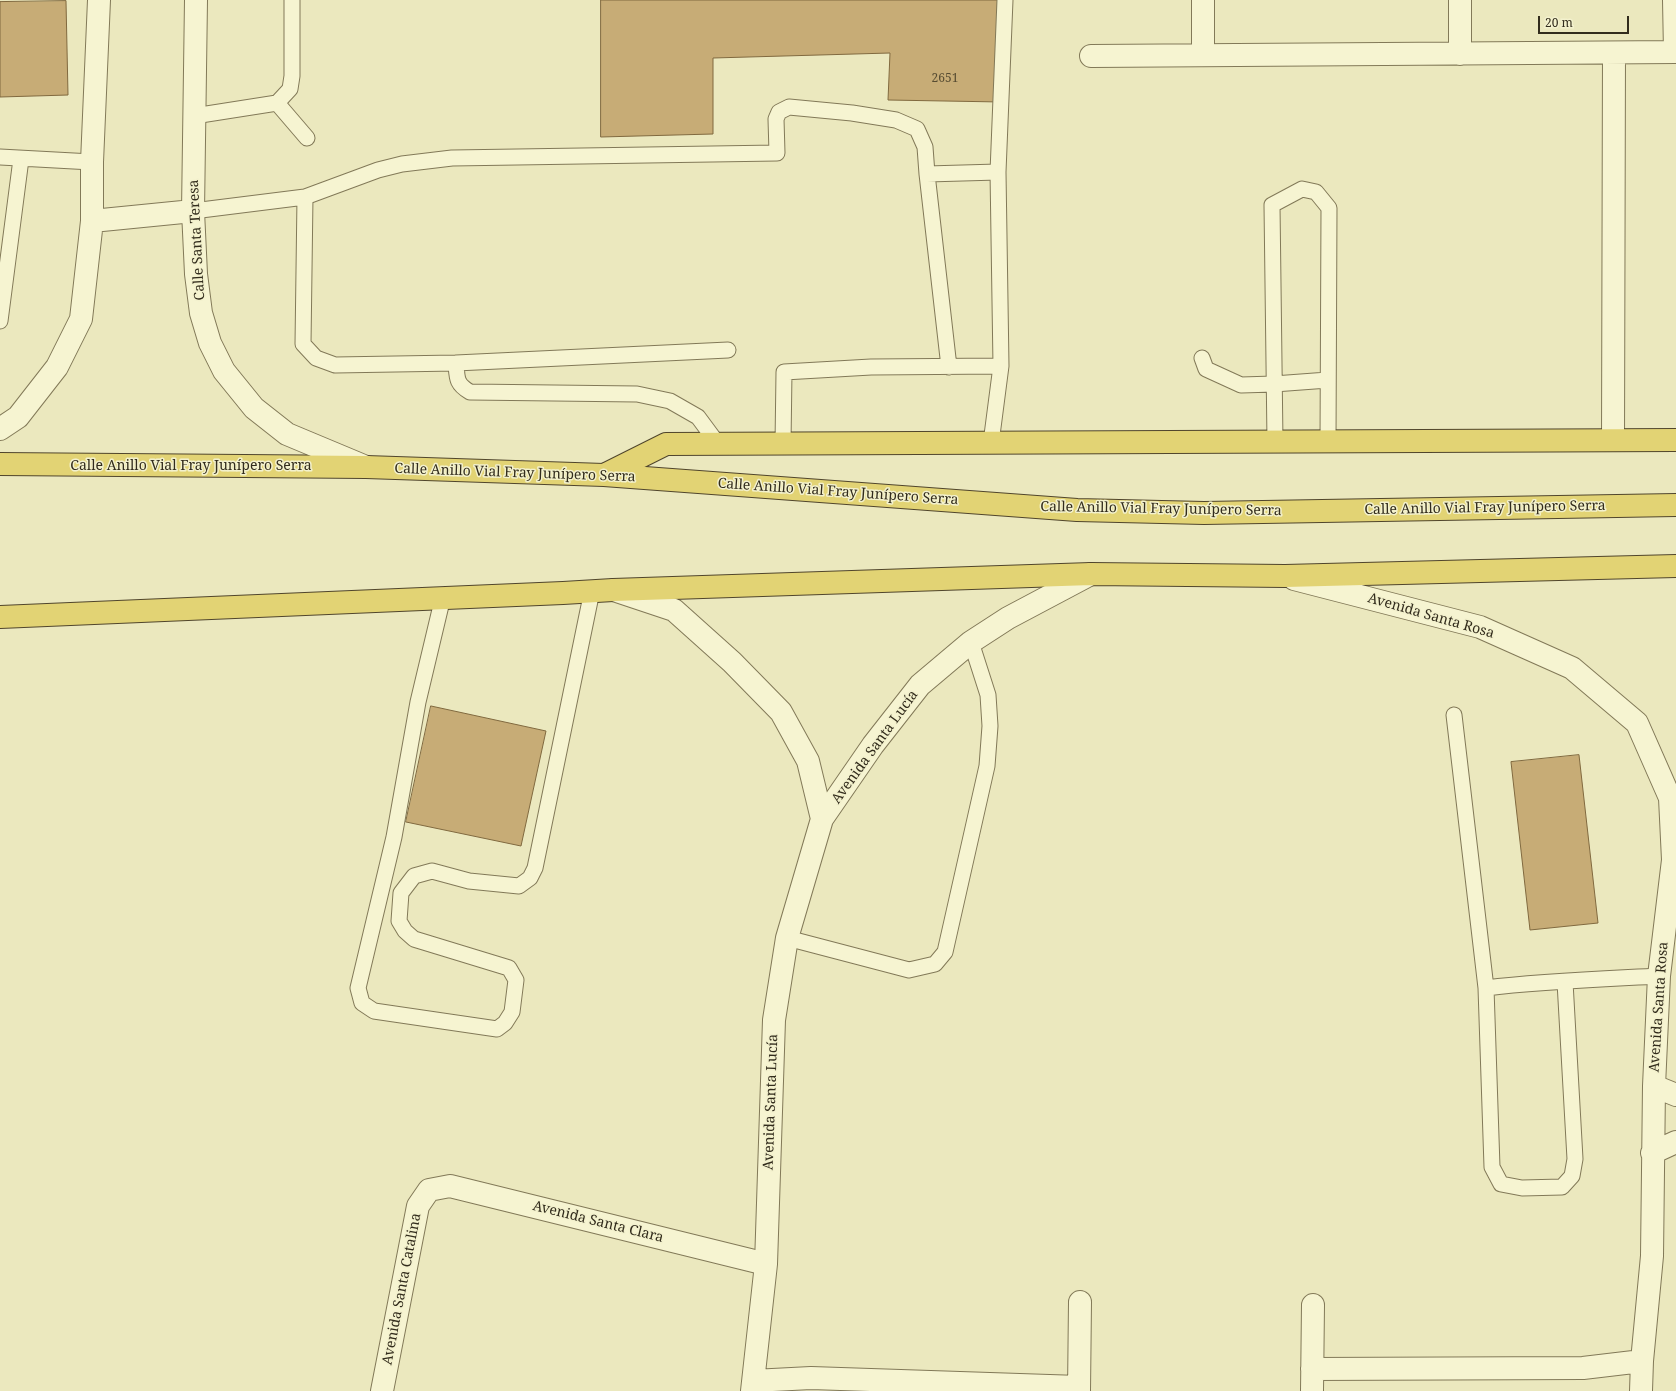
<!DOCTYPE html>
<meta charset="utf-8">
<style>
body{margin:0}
#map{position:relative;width:1676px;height:1391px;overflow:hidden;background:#ebe8be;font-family:"Noto Serif",serif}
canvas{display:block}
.scale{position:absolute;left:1538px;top:16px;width:91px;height:18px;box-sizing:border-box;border:2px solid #322c1c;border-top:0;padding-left:5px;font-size:12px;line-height:14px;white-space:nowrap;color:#322c1c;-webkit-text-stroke:3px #f3f1cd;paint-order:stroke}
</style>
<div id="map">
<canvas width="1676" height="1391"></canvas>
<div class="scale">20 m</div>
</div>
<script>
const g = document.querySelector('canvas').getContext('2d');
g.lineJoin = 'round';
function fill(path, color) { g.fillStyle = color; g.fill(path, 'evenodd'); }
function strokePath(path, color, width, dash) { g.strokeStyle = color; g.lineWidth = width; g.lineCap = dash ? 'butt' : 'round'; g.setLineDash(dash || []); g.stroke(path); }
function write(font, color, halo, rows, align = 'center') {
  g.font = font + ' "Noto Serif",serif'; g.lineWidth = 3; g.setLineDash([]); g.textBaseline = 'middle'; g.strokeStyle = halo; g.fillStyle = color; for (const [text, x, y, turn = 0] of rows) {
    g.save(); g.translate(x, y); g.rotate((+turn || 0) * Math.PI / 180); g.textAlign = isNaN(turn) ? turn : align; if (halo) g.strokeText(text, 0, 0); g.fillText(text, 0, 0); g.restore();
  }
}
const building = new Path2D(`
 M601 0H1001V102L888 100 890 53 713 58V134L601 137Z
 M66 1 68 95 0 97V2Z
 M431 706 546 731 521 846 406 822Z
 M1579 755 1598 923 1530 930 1511 762Z`);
fill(building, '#c7ac76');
strokePath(building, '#80693f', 1);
const service = new Path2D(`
 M277 103 307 138
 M194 116 277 103 290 89 292 76V0
 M0 157 92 162
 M927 174 949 367
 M305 197 303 344 316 358 335 365 456 363 728 350
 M193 211 305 197 378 170 402 164 452 158 777 153 776 119 779 112 789 107 852 113 896 120 917 129 925 147 927 174 998 172 1005 0
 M0 321 21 159
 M1202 358 1206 369 1241 385 1274 384 1328 380
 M456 363C457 378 456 384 470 392L637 394 670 401 698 417 718 444
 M1275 442 1272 205 1302 189 1316 192 1329 208 1328 442
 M991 443 1001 366
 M783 444 784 372 871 367 1001 366 998 172
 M443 597 418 702 394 837 358 988 362 1003 374 1011 497 1029 505 1023 512 1012 516 980 509 968 414 939 405 931 399 921 401 893 414 876 432 871 469 881 519 886 530 878 535 868 592 591
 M1454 715 1486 988
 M787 938 909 970 935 964 945 952 987 766 990 726 988 695 971 642
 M1565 982 1575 1159 1572 1176 1562 1187 1522 1188 1501 1184 1492 1167 1486 988C1543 981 1602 979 1659 976`);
const minor = new Path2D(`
 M196 0 193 211 196 274 201 313 210 343 224 371 254 408 287 434 366 467
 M1203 0V55
 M1674 0 1675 52
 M1460 54V0
 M1091 56 1676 52
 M92 221 193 211
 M0 429 18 417 57 367 81 319 92 221V162L99 0
 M1613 440 1614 53
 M1294 579 1480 627 1572 668 1637 723 1670 798 1673 860 1659 976 1654 1086 1652 1256 1642 1361 1641 1391
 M614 590 674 610 732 662 781 712 808 761 822 819
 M1654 1086 1676 1095
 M1652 1153 1676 1142
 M1312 1369 1583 1368 1642 1361
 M753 1381 811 1378 1079 1387
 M382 1391 418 1206 429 1190 450 1186 766 1264
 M752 1391 766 1264 774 1020 787 938 822 819 873 745 920 685 971 642 1008 618 1091 574
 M1079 1391 1080 1302
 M1312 1391 1313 1305`);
const trunk = new Path2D(`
 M0 464 366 467 604 475 1077 510 1204 513 1676 505
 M604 475 666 444 1676 440
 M0 617 563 593 613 590 1091 574 1285 576 1676 566`);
strokePath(service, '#827958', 17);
strokePath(minor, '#827958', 24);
strokePath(trunk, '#50452c', 24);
strokePath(service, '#f6f4d1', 15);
strokePath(minor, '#f6f4d1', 22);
strokePath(trunk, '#e2d374', 22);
write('12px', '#574c32', null, [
 ["2651",945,79]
]);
write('14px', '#322c1c', '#f3f1cd', [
 ["Calle Santa Teresa",197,240,-93],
 ["Calle Anillo Vial Fray Junípero Serra",191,466],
 ["Calle Anillo Vial Fray Junípero Serra",515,473,2],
 ["Calle Anillo Vial Fray Junípero Serra",838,492,4],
 ["Calle Anillo Vial Fray Junípero Serra",1485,508,-1],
 ["Calle Anillo Vial Fray Junípero Serra",1161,509,1],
 ["Avenida Santa Rosa",1431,616,16],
 ["Avenida Santa Lucía",875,747,-54],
 ["Avenida Santa Rosa",1659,1007,-86],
 ["Avenida Santa Lucía",771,1102,-88],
 ["Avenida Santa Clara",598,1222,14],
 ["Avenida Santa Catalina",402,1289,-79]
]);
</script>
